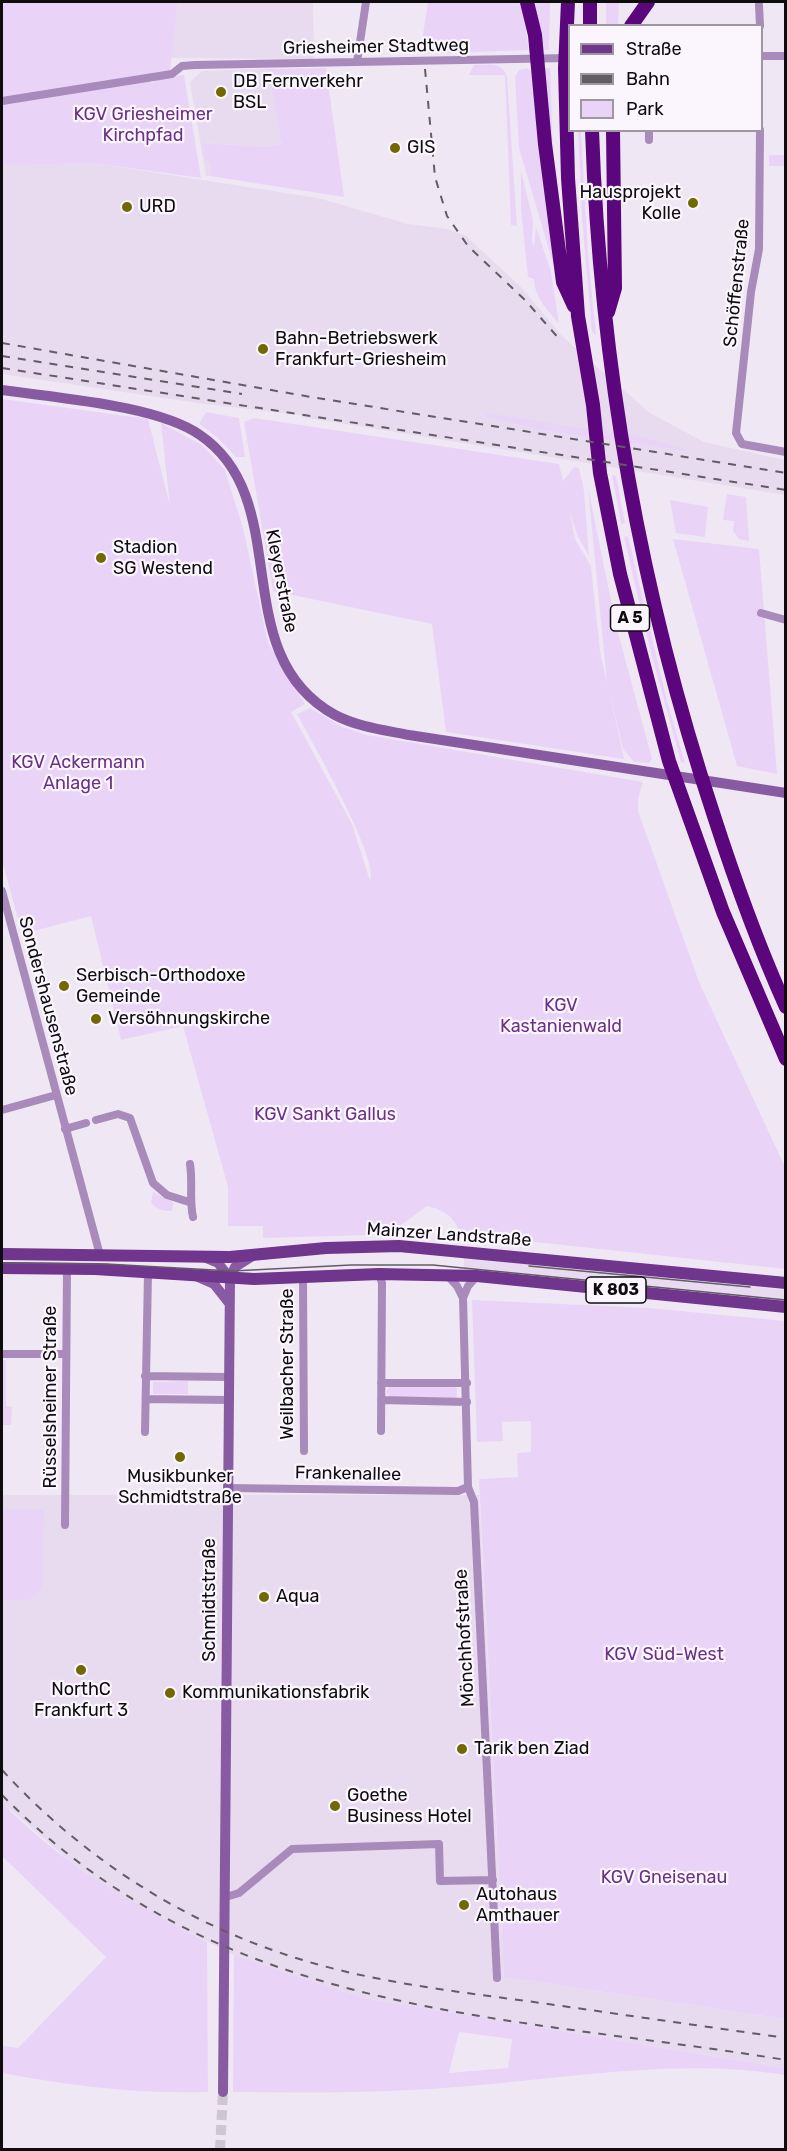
<!DOCTYPE html>
<meta charset="utf-8">
<style>
body{margin:0}
#map{position:relative;width:787px;height:2151px;overflow:hidden;background:#f0e7f5;font-family:Rubik,sans-serif}
canvas{display:block}
.frame{position:absolute;inset:0;border:3px solid #0f0c10;pointer-events:none}
.legend{position:absolute;left:568px;top:24px;width:195px;height:108px;box-sizing:border-box;background:#fbf6fe;border:2px solid #9d989f;margin:0;padding:8px 10px;list-style:none;font-size:18px;color:#0f0c10}
.legend li{display:flex;align-items:center;gap:12px;height:30px}
.legend b{width:30px;border:2px solid #9d989f}
</style>
<div id="map">
<canvas width="787" height="2151"></canvas>
<div class="frame"></div>
<ul class="legend">
<li><b style="height:8px;background:#70358d"></b>Straße</li>
<li><b style="height:8px;background:#625d64"></b>Bahn</li>
<li><b style="height:16px;background:#e9d4f7"></b>Park</li>
</ul>
</div>
<script>
const g = document.querySelector('canvas').getContext('2d');
g.lineJoin = 'round';
function fill(path, color) { g.fillStyle = color; g.fill(path, 'evenodd'); }
function strokePath(path, color, width, dash) { g.strokeStyle = color; g.lineWidth = width; g.lineCap = dash ? 'butt' : 'round'; g.setLineDash(dash || []); g.stroke(path); }
function write(font, color, halo, rows, align = 'center') {
  g.font = font + ' Rubik,sans-serif'; g.lineWidth = 4.5; g.setLineDash([]); g.textBaseline = 'middle'; g.strokeStyle = halo; g.fillStyle = color; for (const [text, x, y, turn = 0] of rows) {
    g.save(); g.translate(x, y); g.rotate((+turn || 0) * Math.PI / 180); g.textAlign = isNaN(turn) ? turn : align; if (halo) g.strokeText(text, 0, 0); g.fillText(text, 0, 0); g.restore();
  }
}
fill(new Path2D(`
 M178 2H313L314 59 171 58Z
 M268 69 281 144 269 147 204 143 205 160 211 166 210 176H206L190 82 202 71Z
 M93 163 318 198 408 224 448 229 466 236 521 287 563 337 650 413 704 442 785 460V495L302 417V415L204 404 2 374V164Z
 M464 1256 785 1290V1303L464 1270Z
 M2 1495H479L504 1977 785 2019V2068L363 1998 234 1955 132 1904 72 1863 2 1802Z`), '#e8dbf0');
fill(new Path2D(`
 M2 2H178L170 72 2 99Z
 M428 2H521L529 50 420 54Z
 M534 2H550L549 50H543Z
 M606 2H619L618 25H606Z
 M662 2H786L660 3Z
 M474 65C488 65 502 61 507 77L517 226 511 225 505 75H469Z
 M326 68 344 197 210 176 211 166 205 160 203 143 269 147 281 144 268 69Z
 M527 68 531 71 555 270 519 148 515 77 519 70Z
 M543 68H550L554 184Z
 M184 75 201 178 93 163 2 165V103L148 80 152 83 159 79Z
 M578 131H581L588 255 596 335 592 332 582 217Z
 M769 155H785V166H769Z
 M521 171 533 220 532 241 534 247 536 227 551 272 559 324C548 310 534 297 534 279L528 277 521 209Z
 M2 399 148 419 170 506 161 423 202 445 225 470 243 528 268 643 305 704 291 712 352 824 370 881C380 859 311 741 297 714L310 708 342 727 367 735 643 782 638 798V811L699 982 785 1167V1269L461 1234C454 1217 445 1210 427 1206L401 1225 374 1224 371 1235 263 1238V1226H228V1187L183 1026 121 1040 91 916 22 934 2 860Z
 M206 412 239 418 245 457H236L217 437 199 424Z
 M486 413 612 433 617 430 696 452 541 430 486 416Z
 M254 418 559 464 563 481 574 467 579 468 584 491 589 556 578 537 570 513 575 539 591 566 600 651 607 683 588 488 616 625 652 759 649 763 634 762 623 749 610 694 624 759 446 732 432 624 273 591 244 422Z
 M612 475 616 476 625 523 621 524Z
 M727 494 746 497 749 541 739 539 733 531 734 521 723 520Z
 M670 500 708 507 705 537 676 533Z
 M628 536 667 701 685 763 681 762 651 653 624 537Z
 M673 539 759 549 777 774 737 766Z
 M153 1192 173 1202 172 1211C163 1211 158 1210 151 1203Z
 M472 1300 649 1308 785 1321V2019L504 1977 479 1479 518 1477 517 1453 531 1452V1421L502 1422 503 1441 477 1442Z
 M2 1360H6V1406L12 1407 11 1425H2Z
 M188 1381V1394H153V1382Z
 M390 1385 454 1386 457 1389V1397L454 1400 391 1398 386 1392Z
 M2 1509 44 1510 42 1589 29 1600H2Z
 M2 1802C59 1863 133 1904 207 1942L208 2092C136 2094 72 2086 2 2073V2046L18 2048 106 1957 2 1856Z
 M234 1955 363 1998 785 2068V2075C680 2058 574 2077 469 2086 391 2093 311 2093 233 2092ZM459 2032 512 2039 508 2068 449 2073Z`), '#e9d4f7');
strokePath(new Path2D(`
 M220 2150 223 2092`), '#cec6d3', 10, [10, 5]);
strokePath(new Path2D(`
 M759 5 760 26
 M762 56H786
 M357 62 366 2
 M2 101 172 74 182 66 195 65 568 58
 M649 130V140
 M760 130 759 249 751 292 736 433 742 444 786 452
 M761 613 786 620
 M2 891 100 1255
 M2 1110 56 1095
 M96 1120 118 1114 130 1118 153 1183 167 1195 189 1202
 M65 1129 86 1123
 M190 1164C193 1183 189 1199 193 1217
 M379 1274 382 1283 381 1431
 M447 1275 457 1286 463 1298 468 1487 474 1502 497 1978
 M303 1277 304 1451
 M463 1298 468 1286 477 1276
 M2 1354H66
 M145 1376 228 1377
 M381 1383H467
 M146 1399 228 1400
 M381 1400 467 1402
 M145 1432 148 1273
 M227 1488 458 1491 468 1487
 M65 1525 67 1269
 M226 1897 239 1893 292 1849 439 1844 440 1881 493 1880`), '#a88abb', 8);
strokePath(new Path2D(`
 M2 390C56 398 157 405 200 435 297 501 224 654 335 715 358 727 384 730 409 735L786 793
 M206 1258 218 1263 230 1278
 M198 1277 214 1284 229 1303
 M223 2092 230 1278 235 1267 254 1255`), '#885aa1', 10);
strokePath(new Path2D(`
 M2 1254 230 1257 326 1248 399 1246 786 1283
 M2 1268 95 1269 254 1279 379 1274 477 1276 786 1307`), '#70358d', 12);
strokePath(new Path2D(`
 M527 2 535 35 545 144 563 282 574 306
 M568 2 565 68 568 178 578 316 593 405 600 473 620 574 669 761 723 912 786 1059
 M590 2V26
 M631 26 648 2
 M592 130C600 365 640 593 714 816 735 881 758 945 786 1007
 M608 312 615 288 613 130`), '#5b067c', 14);
strokePath(new Path2D(`
 M2 1263 106 1264 232 1271 351 1265H433L786 1300
 M529 1266 750 1287`), '#625d64', 1.5);
strokePath(new Path2D(`
 M425 69 435 177 447 216 468 246 525 300 561 341
 M2 343 311 397 786 473
 M2 356 242 394
 M2 368 786 490
 M2 1770C81 1856 180 1921 293 1957 370 1982 453 1991 534 2002 618 2014 701 2026 786 2038
 M2 1795C222 2018 498 2013 786 2060`), '#625d64', 2, [8, 8]);
for (const [x, y, r, color] of [
 [221,92,6,"#726800"],
 [395,148,6,"#726800"],
 [693,203,6,"#726800"],
 [127,207,6,"#726800"],
 [263,349,6,"#726800"],
 [101,558,6,"#726800"],
 [64,986,6,"#726800"],
 [96,1019,6,"#726800"],
 [180,1457,6,"#726800"],
 [264,1597,6,"#726800"],
 [81,1670,6,"#726800"],
 [170,1693,6,"#726800"],
 [462,1749,6,"#726800"],
 [335,1806,6,"#726800"],
 [464,1905,6,"#726800"]
]) { const dot = new Path2D(); dot.arc(x, y, r, 0, 2 * Math.PI); g.fillStyle = color; g.fill(dot); strokePath(dot, '#fbf6fe', 2); }
for (const [x, y, w] of [
 [630,618,39],
 [616,1290,60]
]) { const box = new Path2D(); box.roundRect(x - w / 2, y - 13, w, 26, 4.5); g.fillStyle = '#fbf6fe'; g.fill(box); strokePath(box, '#0f0c10', 1.5); }
write('bold 16px', '#0f0c10', null, [
 ["A 5",630,618],
 ["K 803",616,1290]
]);
write('18px', '#0f0c10', '#fbf6fe', [
 ["Griesheimer Stadtweg",376,47,-1],
 ["Schöffenstraße",737,283,-84],
 ["Kleyerstraße",281,581,79],
 ["Sondershausenstraße",48,1006,75],
 ["Mainzer Landstraße",449,1235,4],
 ["Weilbacher Straße",288,1364,-90],
 ["Rüsselsheimer Straße",51,1397,-90],
 ["Frankenallee",348,1474,1],
 ["Schmidtstraße",210,1600,-90],
 ["Mönchhofstraße",465,1638,-93]
]);
write('18px', '#0f0c10', '#fbf6fe', [
 ["DB Fernverkehr",233,82],
 ["BSL",233,103],
 ["GIS",407,148],
 ["Hausprojekt",681,193,"right"],
 ["Kolle",681,214,"right"],
 ["URD",139,207],
 ["Bahn-Betriebswerk",275,339],
 ["Frankfurt-Griesheim",275,360],
 ["Stadion",113,548],
 ["SG Westend",113,569],
 ["Serbisch-Orthodoxe",76,976],
 ["Gemeinde",76,997],
 ["Versöhnungskirche",108,1019],
 ["Musikbunker",180,1477,"center"],
 ["Schmidtstraße",180,1498,"center"],
 ["Aqua",276,1597],
 ["NorthC",81,1690,"center"],
 ["Frankfurt 3",81,1711,"center"],
 ["Kommunikationsfabrik",182,1693],
 ["Tarik ben Ziad",474,1749],
 ["Goethe",347,1796],
 ["Business Hotel",347,1817],
 ["Autohaus",476,1895],
 ["Amthauer",476,1916]
], 'left');
write('18px', '#6a3187', '#fbf6fe', [
 ["KGV Griesheimer",143,115],
 ["Kirchpfad",143,136],
 ["KGV Ackermann",78,763],
 ["Anlage 1",78,784],
 ["KGV",561,1006],
 ["Kastanienwald",561,1027],
 ["KGV Sankt Gallus",325,1115],
 ["KGV Süd-West",664,1655],
 ["KGV Gneisenau",664,1878]
]);
</script>
